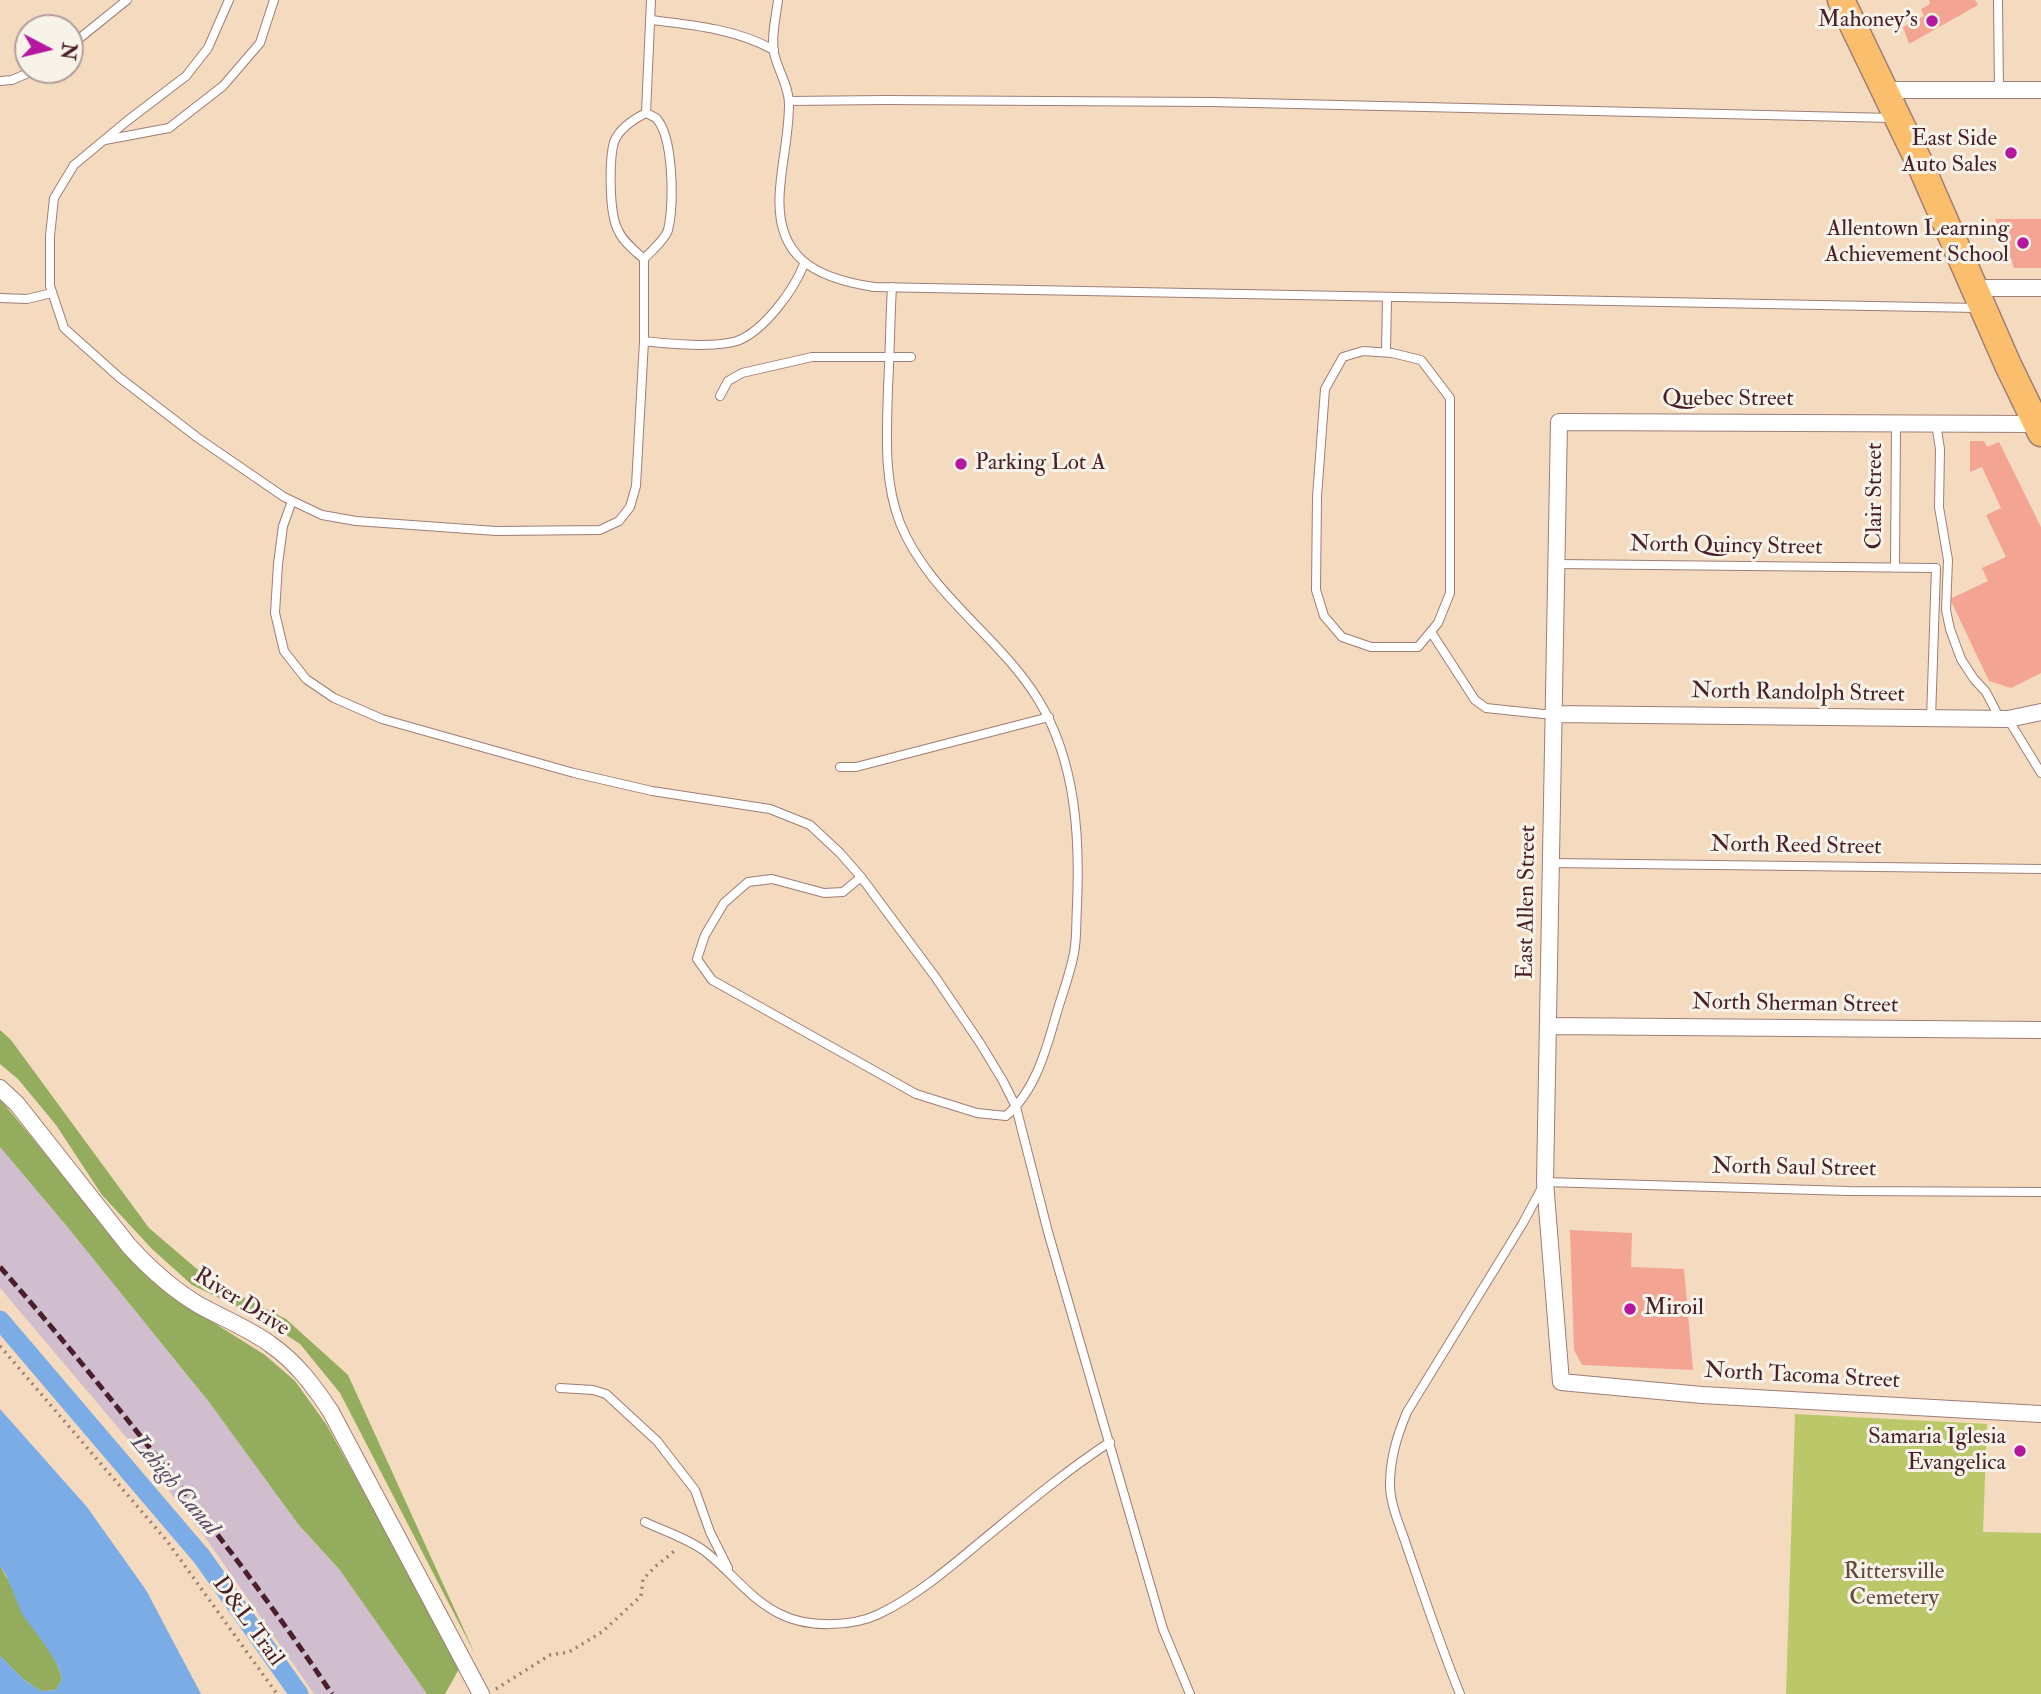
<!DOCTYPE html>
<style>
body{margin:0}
#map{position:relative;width:2041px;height:1694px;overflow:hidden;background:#f4dbbf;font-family:"IM FELL Double Pica",serif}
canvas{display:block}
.north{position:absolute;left:14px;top:14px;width:70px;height:70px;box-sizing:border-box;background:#f7f3e8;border:2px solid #b29e9c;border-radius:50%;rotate:97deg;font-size:19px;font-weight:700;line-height:28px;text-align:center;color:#4a1f2b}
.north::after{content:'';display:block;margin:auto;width:24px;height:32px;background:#b5179e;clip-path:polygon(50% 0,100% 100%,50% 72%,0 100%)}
</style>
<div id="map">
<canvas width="2041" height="1694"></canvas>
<div class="north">N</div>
</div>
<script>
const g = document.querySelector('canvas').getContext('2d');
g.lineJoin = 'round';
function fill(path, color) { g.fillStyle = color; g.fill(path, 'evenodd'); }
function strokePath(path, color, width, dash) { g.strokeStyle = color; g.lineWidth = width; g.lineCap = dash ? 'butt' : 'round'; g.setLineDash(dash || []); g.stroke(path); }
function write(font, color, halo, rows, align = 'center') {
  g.font = font + ' "IM FELL Double Pica",serif'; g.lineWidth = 6; g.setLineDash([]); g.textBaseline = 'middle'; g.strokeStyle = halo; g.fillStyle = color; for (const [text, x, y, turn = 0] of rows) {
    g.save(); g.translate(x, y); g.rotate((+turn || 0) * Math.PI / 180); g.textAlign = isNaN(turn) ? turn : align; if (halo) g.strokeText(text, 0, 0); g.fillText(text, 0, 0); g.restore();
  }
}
fill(new Path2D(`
 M0 1147 65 1224 209 1402 298 1524 339 1569 427 1694H314L205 1537 137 1450 0 1288Z`), '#d0bdcd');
fill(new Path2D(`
 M1795 1414 1987 1424 1983 1532 2041 1533V1694H1786Z`), '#bac86a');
fill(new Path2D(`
 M0 1030 11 1040 149 1228 211 1281 286 1319 348 1375 475 1654 340 1393 300 1344 257 1316 192 1285 152 1249 102 1195 56 1125 18 1079 0 1064Z
 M0 1099 135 1263 176 1299 265 1355 295 1381 326 1424 375 1512 459 1669 445 1694H427L339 1569 298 1524 209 1402 65 1224 0 1147Z
 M0 1566 57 1664 62 1679 56 1690 41 1691 24 1680 0 1656Z`), '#93ac5e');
fill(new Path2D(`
 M0 1409 87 1507 146 1590 201 1694H0V1656L24 1680 41 1691 56 1690 62 1679 57 1664 45 1645 22 1614 6 1575 0 1566Z`), '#7bace6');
strokePath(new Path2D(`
 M0 1320 202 1557 299 1694`), '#7bace6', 19);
fill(new Path2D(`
 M1929 0H1975L1978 5 1909 44 1903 27 1924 16 1921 9 1930 4Z
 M1995 219H2041V268H2014Z
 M1970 441H1984L1987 447 1999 442 2041 527V673L2011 688 1989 681 1950 599 1988 581 1982 568 2006 557 1986 515 2001 508 1982 467 1970 472Z
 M1570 1230 1632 1233 1631 1267 1684 1269 1693 1370 1582 1365 1574 1350Z`), '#f4a492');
const service = new Path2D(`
 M229 0 208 48 186 76 127 121 74 165 54 198 50 236V286L64 328 120 378 198 438 284 497 322 515 356 521 496 531 600 530 619 521 630 507 636 486 644 341V259C651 251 665 240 668 230 674 206 674 137 656 118 654 117 649 114 646 113 634 119 619 129 614 142 609 160 609 214 618 230 623 242 635 251 644 259
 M778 0C776 17 771 36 774 53 778 71 789 86 789 104 789 133 782 161 780 189 774 257 814 278 874 287L1977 308
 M1998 0 1999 90
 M651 20C693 25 736 29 774 50
 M70 46 127 0
 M0 81 12 80 35 70
 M789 101 885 100 1211 102 1892 118
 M646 113 651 0
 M105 140 169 128 223 86 260 43 274 0
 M0 298 27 299 52 293
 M644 341C668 344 715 348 737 341 764 331 794 290 804 264
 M1363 351 1392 353 1421 360 1450 398V593L1438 623 1418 647H1371L1342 637 1324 616 1316 590 1317 497 1325 389 1343 357Z
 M1386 352 1387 298
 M720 396 728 381 742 373 812 357H911
 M1936 424 1940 449 1939 507 1948 560 1946 610 1950 629 1961 659 1974 679 1986 692 2000 719
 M292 501 283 526 278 564 275 613 284 651 306 679 334 698 382 719 574 773 652 791 770 809 810 825 840 853 861 877 936 978 980 1043 1003 1081 1016 1107 1048 1232 1163 1629 1190 1694
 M1557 564 1936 568 1931 719
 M1895 568 1896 424
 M1431 632 1475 700 1486 708 1543 714H1554
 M2008 719 2041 773
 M840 767H856L1049 717
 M1551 863 2041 869
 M861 877 843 892 824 893 772 879 748 882 724 903 705 935 697 959 712 980 916 1094 977 1113 1006 1116C1034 1092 1045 1054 1055 1019 1061 997 1070 975 1074 953 1077 938 1076 921 1077 906 1080 837 1076 762 1039 701 1000 636 929 595 900 523 883 479 887 433 888 387 890 354 890 320 892 287
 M560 1388 593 1390 606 1394 657 1441 695 1490 710 1532 728 1568
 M645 1522C664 1531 691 1540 707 1553 732 1573 751 1600 780 1614 807 1628 852 1627 879 1614 916 1596 948 1569 979 1543 1022 1508 1064 1472 1110 1442
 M1460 1694C1440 1645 1424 1596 1407 1547 1401 1528 1390 1505 1390 1485 1390 1458 1397 1436 1407 1412L1523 1223 1545 1182 1849 1191 2041 1192`);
const minor = new Path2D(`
 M1884 90H2041
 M1975 288H2041
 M2037 424 1559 422 1545 1182 1561 1382 1702 1395 2041 1414
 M1554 714 2008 719 2041 712
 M1548 1026 2041 1030
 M0 1088 17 1104 129 1246C150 1269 172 1289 199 1305 222 1318 248 1328 270 1344 296 1362 314 1386 331 1412L481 1694`);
const primary = new Path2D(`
 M1841 0 1920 164 2008 365 2041 433`);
strokePath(service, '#9f7d75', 10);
strokePath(minor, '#9f7d75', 18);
strokePath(primary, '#9f7d75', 29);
strokePath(new Path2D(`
 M0 1346 167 1541 277 1694
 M496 1689 550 1655 569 1652 602 1632 641 1596 643 1579 656 1566 677 1549`), '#9f7d75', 3.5, [2, 5]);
strokePath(service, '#fff', 8);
strokePath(minor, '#fff', 16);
strokePath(primary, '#fabe6d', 26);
strokePath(new Path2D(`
 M0 1267C43 1316 85 1367 126 1418 198 1508 268 1598 332 1694`), '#4a1f2b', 5, [10, 5]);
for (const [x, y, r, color] of [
 [1932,21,7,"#b5179e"],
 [2011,153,7,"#b5179e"],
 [2023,243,7,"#b5179e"],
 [961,464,7,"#b5179e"],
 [1630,1309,7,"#b5179e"],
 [2020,1451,7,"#b5179e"]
]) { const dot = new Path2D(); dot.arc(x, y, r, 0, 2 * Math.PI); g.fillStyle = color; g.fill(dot); strokePath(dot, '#f7f3e8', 2.5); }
write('23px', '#4a1f2b', '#f7f3e8', [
 ["Mahoney's",1918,21],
 ["East Side",1997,140],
 ["Auto Sales",1997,166],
 ["Allentown Learning",2009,230],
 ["Achievement School",2009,256],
 ["Parking Lot A",975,464,"left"],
 ["Miroil",1644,1309,"left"],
 ["Samaria Iglesia",2006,1438],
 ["Evangelica",2006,1464]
], 'right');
write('23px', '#4a1f2b', '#f7f3e8', [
 ["Quebec Street",1728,400],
 ["Clair Street",1876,496,-90],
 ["North Quincy Street",1726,547,1],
 ["North Randolph Street",1798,694,1],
 ["North Reed Street",1796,847,1],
 ["East Allen Street",1528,902,-89],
 ["North Sherman Street",1795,1005,1],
 ["North Saul Street",1794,1169,1],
 ["River Drive",241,1303,32],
 ["North Tacoma Street",1802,1377,3],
 ["D&L Trail",247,1622,54]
]);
write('23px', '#66493b', '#f7f3e8', [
 ["Rittersville",1894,1573],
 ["Cemetery",1894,1599]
]);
write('italic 24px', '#5b506c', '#f7f3e8', [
 ["Lehigh Canal",174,1486,50]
]);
</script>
